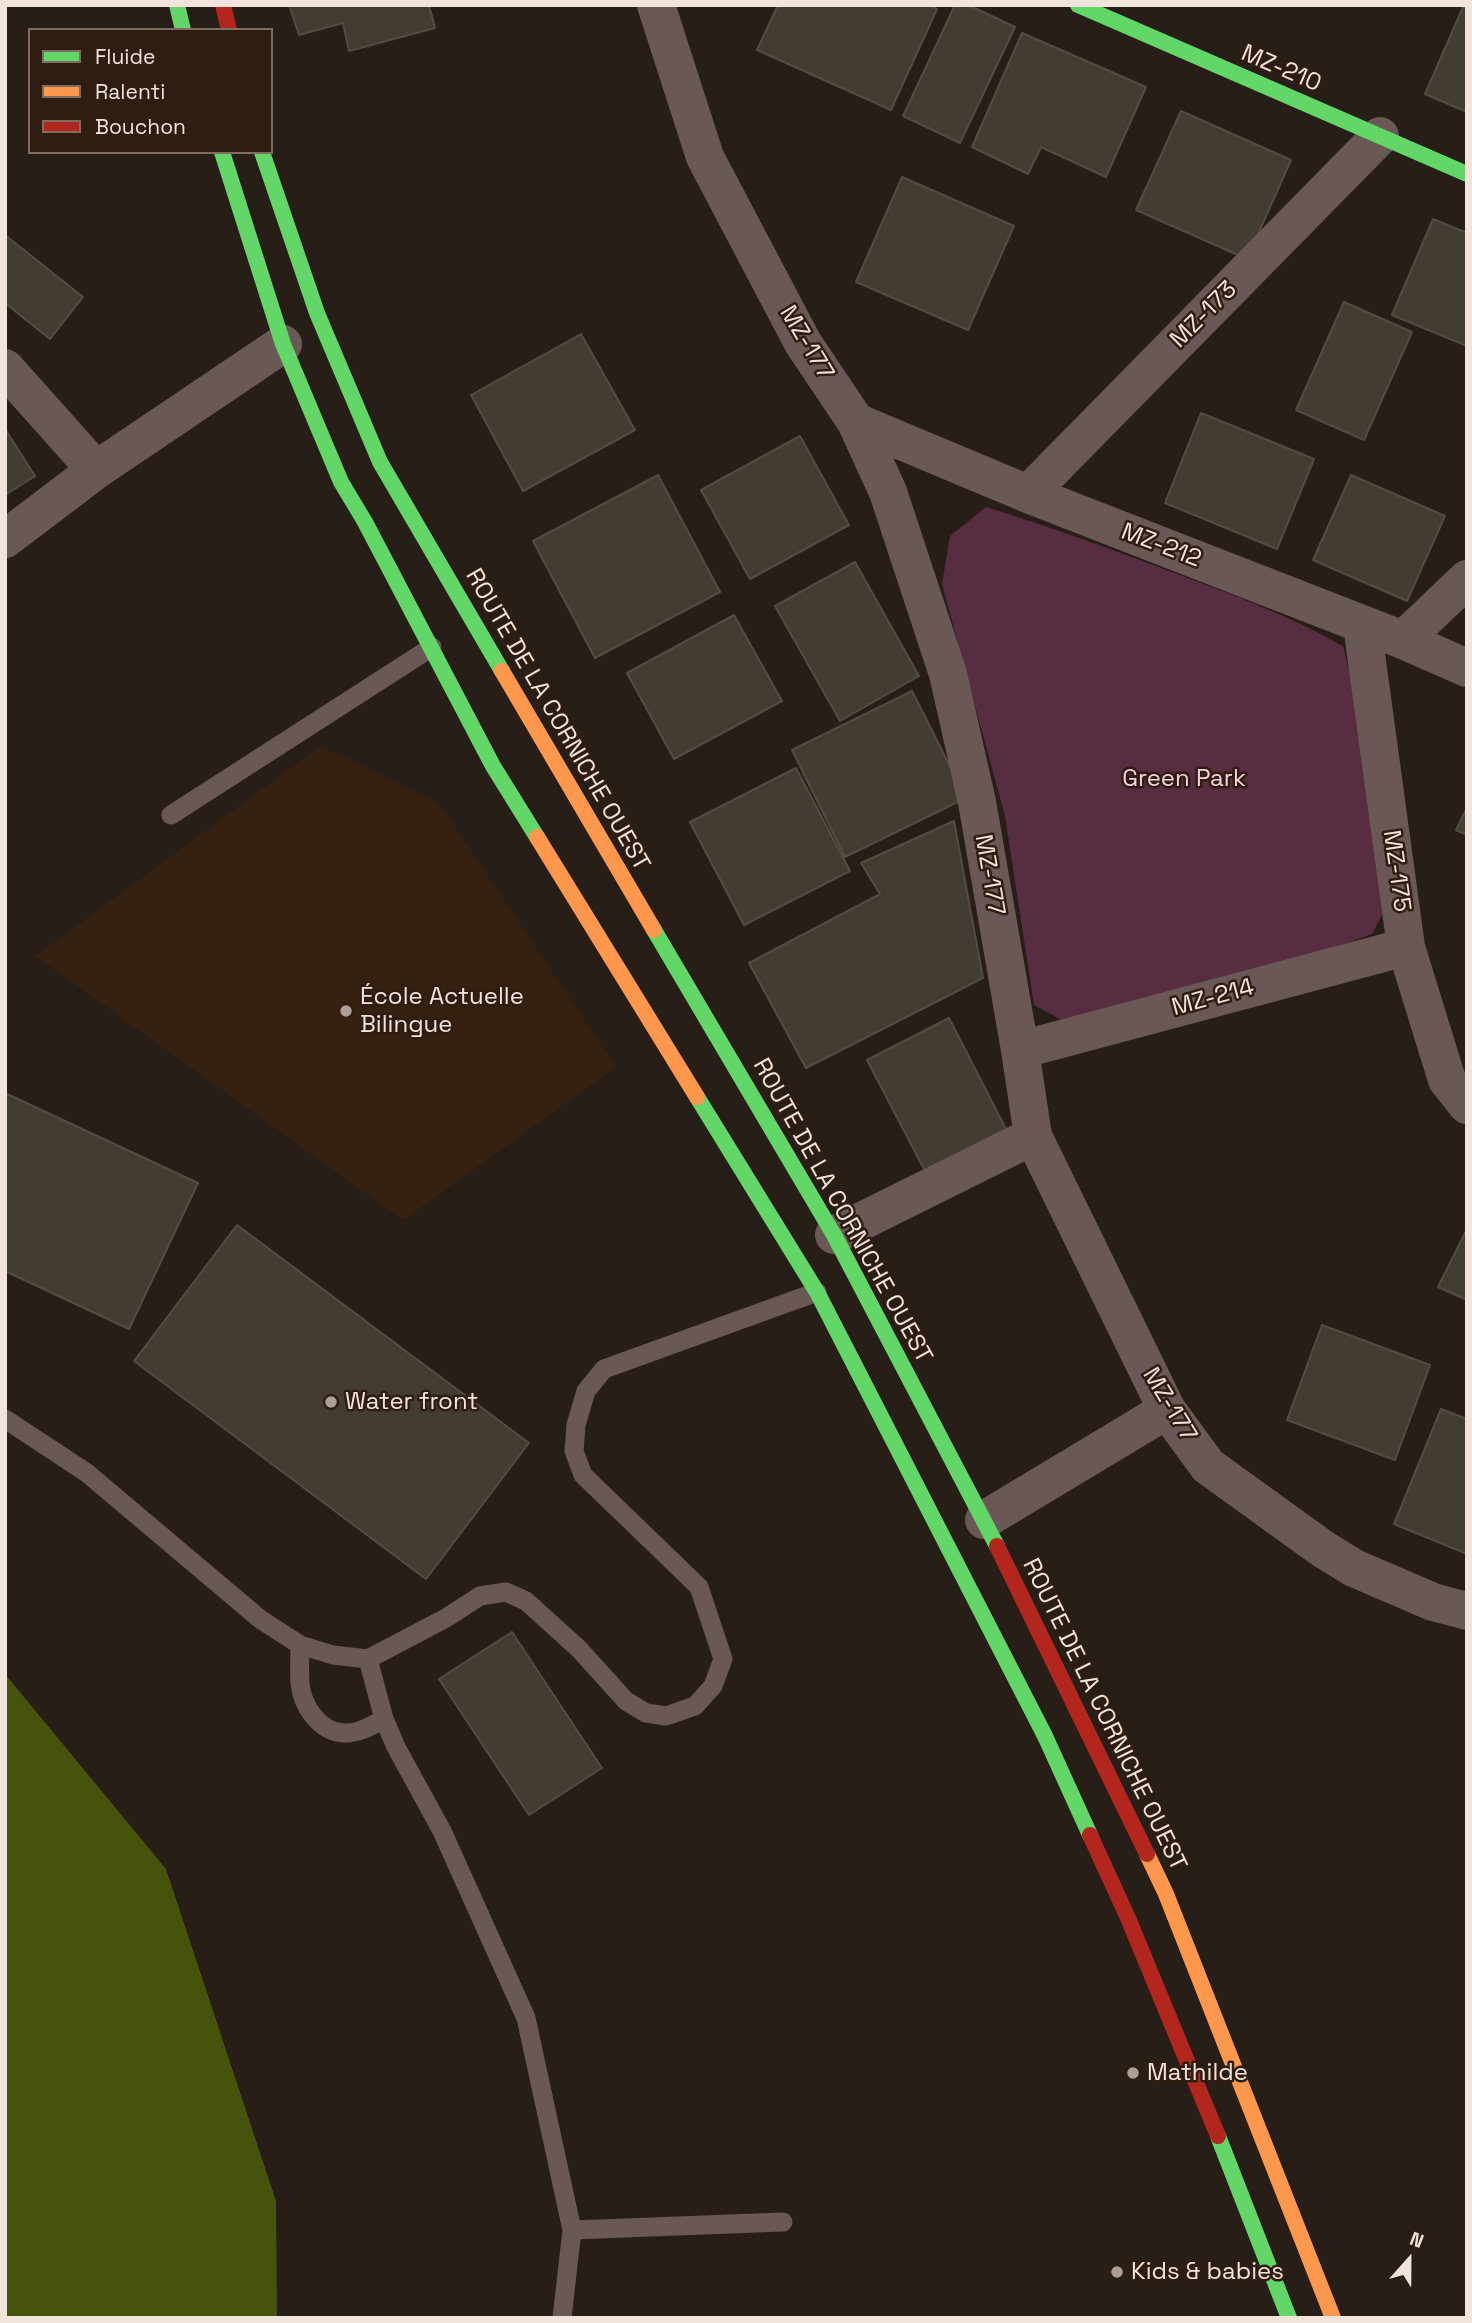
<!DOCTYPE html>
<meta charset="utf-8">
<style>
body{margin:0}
#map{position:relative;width:1472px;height:2323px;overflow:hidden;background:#281e18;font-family:"Space Grotesk",sans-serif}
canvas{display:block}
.frame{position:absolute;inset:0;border:7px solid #f1e4dc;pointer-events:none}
.legend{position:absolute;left:28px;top:28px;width:245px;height:126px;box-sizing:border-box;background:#2f1d11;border:2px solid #7d6d62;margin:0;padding:9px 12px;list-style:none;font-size:21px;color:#f1e4dc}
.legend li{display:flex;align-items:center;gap:14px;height:35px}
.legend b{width:35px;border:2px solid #7d6d62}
.north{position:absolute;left:1374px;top:2225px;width:70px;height:70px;-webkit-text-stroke:5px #2f1d11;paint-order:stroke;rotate:21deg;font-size:19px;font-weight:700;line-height:28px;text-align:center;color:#f1e4dc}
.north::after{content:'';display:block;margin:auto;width:24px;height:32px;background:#f1e4dc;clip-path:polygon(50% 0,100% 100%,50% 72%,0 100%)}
</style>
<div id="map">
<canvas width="1472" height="2323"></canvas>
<div class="frame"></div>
<ul class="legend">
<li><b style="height:9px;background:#63d668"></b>Fluide</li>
<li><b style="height:9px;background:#ff974d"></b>Ralenti</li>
<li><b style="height:9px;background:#b3261e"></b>Bouchon</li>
</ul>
<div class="north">N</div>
</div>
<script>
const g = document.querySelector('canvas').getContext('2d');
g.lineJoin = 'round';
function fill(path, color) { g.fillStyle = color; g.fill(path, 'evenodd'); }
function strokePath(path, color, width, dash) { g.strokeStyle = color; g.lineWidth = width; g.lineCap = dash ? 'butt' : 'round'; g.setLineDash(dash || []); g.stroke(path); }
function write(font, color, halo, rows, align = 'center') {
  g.font = font + ' "Space Grotesk",sans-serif'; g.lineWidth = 5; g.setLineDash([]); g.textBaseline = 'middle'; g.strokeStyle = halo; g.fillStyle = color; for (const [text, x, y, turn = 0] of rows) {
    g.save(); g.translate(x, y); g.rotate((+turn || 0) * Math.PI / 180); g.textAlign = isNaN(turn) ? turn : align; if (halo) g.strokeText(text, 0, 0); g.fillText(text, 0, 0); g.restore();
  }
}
fill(new Path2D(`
 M321 746 439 803 616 1067 403 1220 36 956Z`), '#362111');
fill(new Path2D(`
 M986 507C1051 527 1114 550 1177 574 1234 595 1290 616 1343 646L1358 706 1387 905 1372 934 1285 966 1071 1025 1034 1005 1005 816 942 584 950 536Z`), '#582c41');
fill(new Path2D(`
 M5 1674 166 1869 276 2201 277 2318H5Z`), '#46530b');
const building = new Path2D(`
 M289 5H429L435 28 349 51 343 23 299 35Z
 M778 5H929L937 9 891 110 757 50Z
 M955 5H968L1015 27 960 143 903 116Z
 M1463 7 1467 8V112L1425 94Z
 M1022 33 1146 87 1106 177 1041 147 1028 174 972 147Z
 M1181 111 1291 160 1247 259 1136 210Z
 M902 177 1014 226 968 330 856 282Z
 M1433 219 1467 233V346L1392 315Z
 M5 235 83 297 50 339 5 303Z
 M1344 302 1412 332 1364 440 1296 410Z
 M581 334 635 430 523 491 471 395Z
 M1201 413 1314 459 1277 549 1165 503Z
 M5 429 35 476 5 495Z
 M800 436 849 525 750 579 701 490Z
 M658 475 720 592 595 658 533 541Z
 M1351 475 1445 516 1407 601 1313 560Z
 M855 562 919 676 840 721 775 606Z
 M734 615 782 701 674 759 627 673Z
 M912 691 966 798 845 857 792 750Z
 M796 768 850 871 744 925 690 822Z
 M1467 808V835L1456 830Z
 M954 821 983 978 806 1068 749 963 880 894 861 863Z
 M949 1018 1007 1131 926 1173 867 1060Z
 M5 1093 198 1183 129 1329 5 1271Z
 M237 1225 529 1443 426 1579 134 1361Z
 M1467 1229V1300L1438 1287Z
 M1322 1325 1430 1365 1395 1460 1287 1420Z
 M1441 1409 1467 1419V1554L1394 1524Z
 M512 1632 602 1768 529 1815 439 1679Z`);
fill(building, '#433c32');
strokePath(building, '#534c45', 2);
strokePath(new Path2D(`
 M171 815 432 647
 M5 1419 87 1473 260 1619 300 1645 333 1655 368 1659 384 1719 396 1747 442 1831 526 2018 572 2230 562 2318
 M300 1645C300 1658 299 1671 300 1683 302 1706 319 1731 343 1733 358 1734 373 1725 384 1719
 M368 1659 446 1618 480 1596 506 1592 526 1601 579 1649 626 1701 646 1713 666 1716 695 1706 713 1686 723 1659 699 1587 583 1475 574 1451 576 1425 586 1391 604 1369 817 1292
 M572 2230 783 2222`), '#695856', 19);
strokePath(new Path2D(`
 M656 5 705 157 803 343 856 422 888 492 948 674 977 802 1020 1050 1033 1136 1167 1410 1208 1466 1323 1549 1354 1568 1433 1602 1467 1611
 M5 368 96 470
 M856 422 1028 494 1403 640 1467 668
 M1028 494 1380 136
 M5 539 96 470 283 344
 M1362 625 1406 947 1447 1080 1467 1105
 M1403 640 1467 579
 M1020 1050 1406 947
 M834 1235 1033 1136
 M984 1520 1167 1410`), '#695856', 38);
strokePath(new Path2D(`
 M177 5 183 30
 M1078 5 1467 174
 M222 152 283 344 341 482 365 522 493 766 537 837
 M262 152 317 313 380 462 502 671
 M654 930 834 1235 997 1546
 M697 1097 817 1292 1045 1736 1090 1835
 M1218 2136 1289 2318`), '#63d668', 16);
strokePath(new Path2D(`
 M502 671 654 930
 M537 837 697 1097
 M1147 1854 1166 1894 1333 2318`), '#ff974d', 16);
strokePath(new Path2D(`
 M223 5 229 30
 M997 1546 1147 1854
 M1090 1835 1128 1918 1218 2136`), '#b3261e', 16);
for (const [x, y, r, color] of [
 [346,1011,7,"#ab9f97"],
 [331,1402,7,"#ab9f97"],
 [1133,2073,7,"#ab9f97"],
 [1117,2272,7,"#ab9f97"]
]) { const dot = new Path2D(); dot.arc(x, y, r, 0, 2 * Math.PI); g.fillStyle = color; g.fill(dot); strokePath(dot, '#2f1d11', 2.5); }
write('24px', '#f1e4dc', '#2f1d11', [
 ["MZ-210",1281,69,23],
 ["MZ-173",1204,315,-45],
 ["MZ-177",806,343,59],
 ["MZ-212",1161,546,21],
 ["ROUTE DE LA CORNICHE OUEST",557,720,60],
 ["MZ-175",1396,871,82],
 ["MZ-177",989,875,80],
 ["MZ-214",1213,998,-15],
 ["ROUTE DE LA CORNICHE OUEST",842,1211,61],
 ["MZ-177",1169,1405,59],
 ["ROUTE DE LA CORNICHE OUEST",1104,1715,64]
]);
write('24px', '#f8cfe0', '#2f1d11', [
 ["Green Park",1184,779]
]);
write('24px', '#f1e4dc', '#2f1d11', [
 ["École Actuelle",360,997],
 ["Bilingue",360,1025],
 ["Water front",345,1402],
 ["Mathilde",1147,2073],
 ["Kids & babies",1131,2272]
], 'left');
</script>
